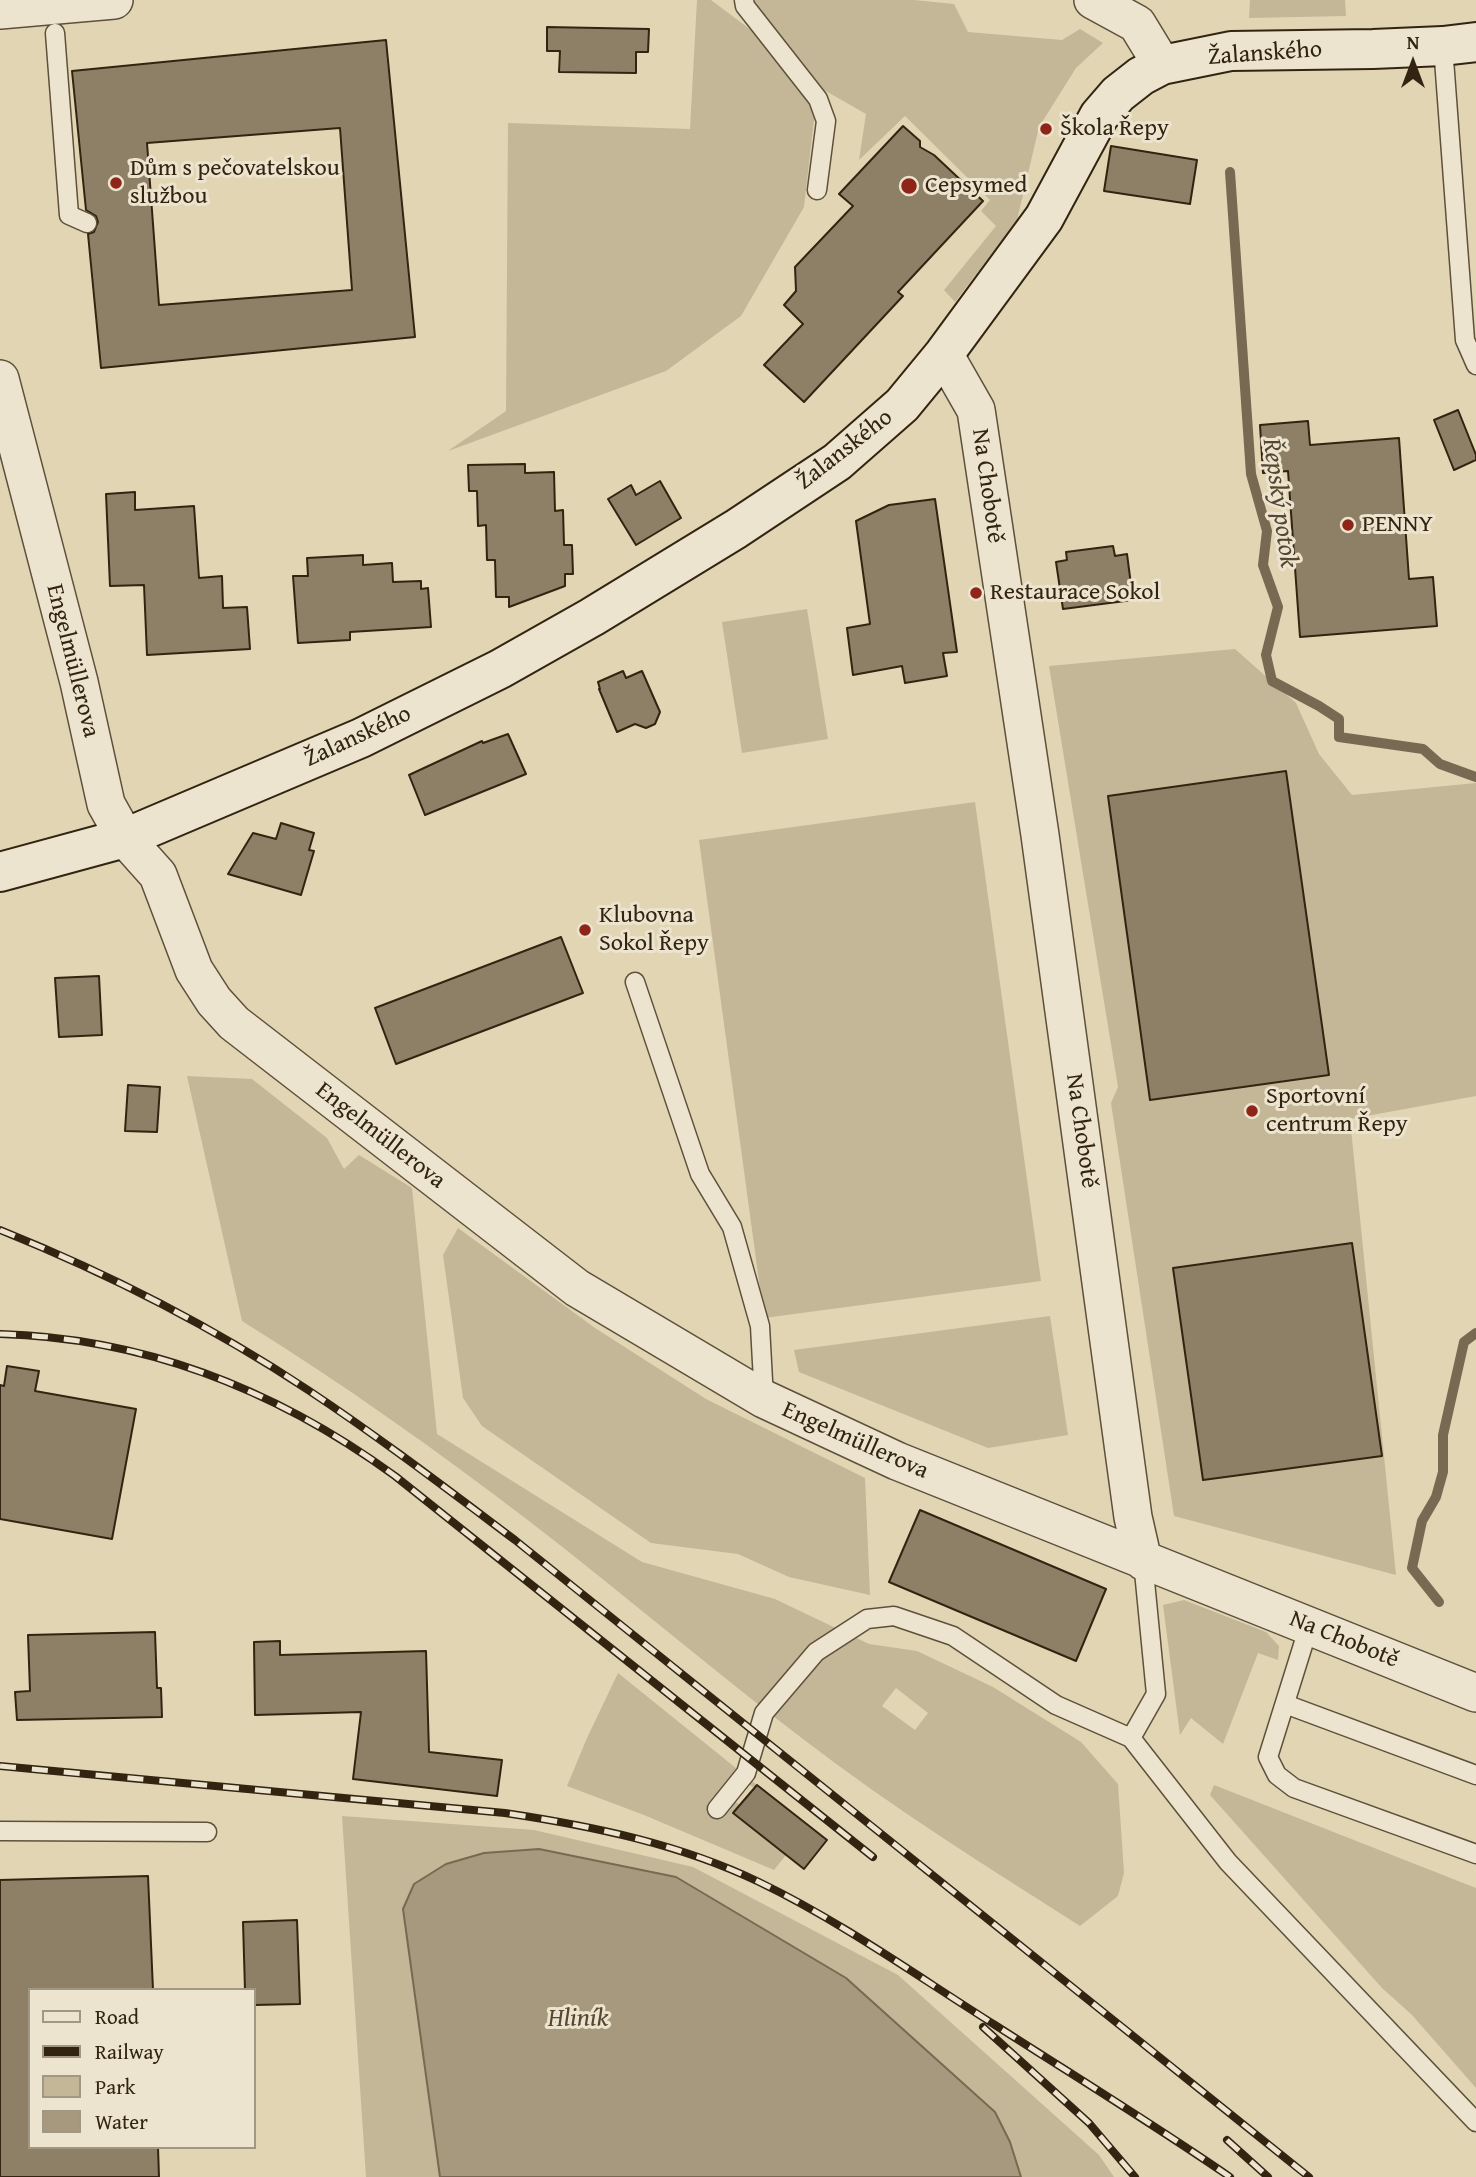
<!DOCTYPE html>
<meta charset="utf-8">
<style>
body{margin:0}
#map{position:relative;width:1476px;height:2177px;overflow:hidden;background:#e1d5b4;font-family:"Gentium Book Plus",serif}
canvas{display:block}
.legend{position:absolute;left:28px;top:1988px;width:228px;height:161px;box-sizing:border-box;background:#ece4ce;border:2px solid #a29782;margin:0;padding:9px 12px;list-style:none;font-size:21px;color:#322411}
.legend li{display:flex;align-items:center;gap:14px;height:35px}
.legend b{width:35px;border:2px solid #a29782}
.north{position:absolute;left:1378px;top:28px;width:70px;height:70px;-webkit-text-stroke:5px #ece4ce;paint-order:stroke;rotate:0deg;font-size:19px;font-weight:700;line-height:28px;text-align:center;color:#322411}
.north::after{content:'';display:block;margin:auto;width:24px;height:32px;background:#322411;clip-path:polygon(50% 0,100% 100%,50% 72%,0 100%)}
</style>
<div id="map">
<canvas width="1476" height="2177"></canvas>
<ul class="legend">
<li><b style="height:9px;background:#ece4ce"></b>Road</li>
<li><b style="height:9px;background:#322411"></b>Railway</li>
<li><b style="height:19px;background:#c3b798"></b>Park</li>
<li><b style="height:19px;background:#a6997d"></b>Water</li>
</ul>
<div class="north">N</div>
</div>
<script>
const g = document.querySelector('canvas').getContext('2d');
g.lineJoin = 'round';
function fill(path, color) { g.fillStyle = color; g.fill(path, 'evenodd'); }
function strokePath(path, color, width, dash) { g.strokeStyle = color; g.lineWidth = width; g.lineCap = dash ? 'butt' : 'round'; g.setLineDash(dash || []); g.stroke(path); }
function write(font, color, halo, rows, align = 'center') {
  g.font = font + ' "Gentium Book Plus",serif'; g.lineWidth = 6; g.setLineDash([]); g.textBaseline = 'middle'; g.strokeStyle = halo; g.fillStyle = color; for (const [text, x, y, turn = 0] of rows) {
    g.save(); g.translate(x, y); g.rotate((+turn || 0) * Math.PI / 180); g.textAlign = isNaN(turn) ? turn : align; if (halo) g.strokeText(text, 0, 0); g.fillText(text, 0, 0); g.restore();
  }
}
fill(new Path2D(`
 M697 0H711L759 36 815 111 804 207 741 316 666 371 448 451 506 411 508 123 690 129Z
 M752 0H914L954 4 968 32 1062 40 1080 29 1103 43 1076 68 1039 127 1017 220 955 302 944 290 996 226 981 211 990 200 905 116 859 160 866 114 824 90Z
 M1250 0H1345L1346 16 1249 18Z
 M807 609 828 739 742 753 722 622Z
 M1235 649 1296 703 1319 754 1352 795 1476 783V1096L1350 1119 1396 1575 1174 1516 1111 1103 1118 1087 1049 666Z
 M975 802 1041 1281 764 1318 699 840Z
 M187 1076 252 1079 327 1138 344 1169 359 1155 412 1188 437 1434 642 1562 775 1599 869 1644 917 1651 993 1687 1081 1742 1118 1784 1124 1873 1118 1896 1080 1926C986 1866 891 1807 803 1739 710 1668 621 1592 529 1521 436 1450 342 1383 242 1321ZM896 1688 928 1713 915 1730 882 1706Z
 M458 1228 595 1328 706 1399 865 1478 870 1595 789 1577 738 1554 651 1543 482 1426 463 1398 443 1255Z
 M1050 1316 1068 1435 988 1448 799 1372 794 1350Z
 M1184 1600 1266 1632 1279 1646 1278 1660 1258 1653 1223 1744 1191 1718 1180 1735 1163 1605Z
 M618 1673 757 1785 754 1788 747 1783 733 1800 740 1805 733 1814 786 1855 774 1870 644 1815 567 1786 587 1738Z
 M1214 1785 1476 1888V2088L1412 2015 1382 1988 1210 1795Z
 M342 1816 534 1830 693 1867 898 1975 1099 2155 1114 2177H1021L1010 2142 995 2112 968 2089 403 1909 440 2177H366Z`), '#c3b798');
const water = new Path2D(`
 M539 1849 676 1877 846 1978 995 2112 1010 2142 1021 2177H440L403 1909 414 1884 446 1864 484 1853Z`);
fill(water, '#a6997d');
strokePath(water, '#786a52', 2);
strokePath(new Path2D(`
 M1230 172 1251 474 1267 531 1263 565 1278 607 1266 655 1272 681 1319 706 1339 719V737L1423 749 1440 764 1476 777
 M1439 1602 1412 1568 1422 1521 1436 1497 1443 1472V1435L1464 1342 1476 1333`), '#786a52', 10);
const building = new Path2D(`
 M547 27 649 29 648 52H636V73L559 72 560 51H547Z
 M386 40 415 337 101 368 88 234 94 232 98 222 96 216 86 210 72 71ZM340 128 352 290 159 305 147 143Z
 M903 126 920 141V147L934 155 983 201 898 292 903 296 804 402 764 365 803 324 784 305 796 291 795 267 853 206 839 194Z
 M1111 146 1197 160 1190 204 1104 191Z
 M1458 410 1476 455V460L1454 470 1434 420Z
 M1308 421 1310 445 1399 438 1409 579 1433 577 1437 626 1300 637 1288 471 1263 473 1260 425Z
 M525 464V473L554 472 555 511 563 510 564 545H572L573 574H565V586L509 607V597H496L495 560H487L486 525 478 526 477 491H469L468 465Z
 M660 481 681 518 636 545 608 499 631 485 636 495Z
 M135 492V510L194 506 199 578 222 576 223 608 247 607 250 649 147 655 144 585 110 586 106 494Z
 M935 499 957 652 943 653 947 676 905 683 902 666 853 675 847 628 870 624 856 521 889 505Z
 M1113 546 1115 556 1127 554 1133 600 1063 609 1056 562 1067 560 1066 552Z
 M363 555V565L392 563 393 582 421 581V589L428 588 431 627 350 632V640L298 643 293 576H308L307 558Z
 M623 671 626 678 642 671 660 712 655 724 646 728 635 724 617 732 599 689H600L598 682Z
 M508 734 526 774 425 815 409 775 482 741 483 743Z
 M1286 771 1329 1075 1150 1100 1108 796Z
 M281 823 314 833 309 850 314 851 301 895 228 874 253 833 276 839Z
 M561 937 583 993 396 1064 375 1008Z
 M99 976 102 1035 59 1037 55 978Z
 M128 1085 160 1087 157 1132 125 1131Z
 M1352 1243 1382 1456 1203 1480 1173 1268Z
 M7 1366 39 1371 35 1391 136 1409 112 1539 0 1519V1385L4 1386Z
 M920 1510 1106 1589 1076 1661 889 1582Z
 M155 1632 157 1688H161L162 1717 17 1720 15 1692 30 1691 28 1635Z
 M280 1641V1655L426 1651 429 1752 502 1760 497 1796 353 1779 361 1712 255 1715 254 1642Z
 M757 1785 827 1840 804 1869 733 1813Z
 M148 1876 153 1990H30V2147H158L159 2177H0V1880Z
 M297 1920 300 2004 254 2005V1990H245L243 1922Z`);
fill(building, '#8d8066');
strokePath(building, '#322411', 2);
const lane = new Path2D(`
 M744 0 745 6 818 99 826 121 817 190
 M55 33 69 215 87 223
 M1443 46 1465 340 1476 365
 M635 982 700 1174 732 1227 760 1326 764 1399
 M1309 1626 1268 1757 1277 1775 1294 1788 1476 1854
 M1285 1704 1476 1775
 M1131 1738 1228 1862 1476 2122
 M717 1809 746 1773 764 1713 816 1652 867 1619 894 1616 953 1636 1056 1705 1131 1738 1156 1694 1143 1561
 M0 1831 207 1832`);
const street = new Path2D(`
 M1093 0 1137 24 1162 65
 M0 10 114 0
 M944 354 976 410 1040 835 1133 1517 1143 1561
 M0 379 79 682 106 804 125 838 158 875 194 970 214 1001 234 1023 577 1288 764 1399 897 1461 1476 1693`);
const secondary = new Path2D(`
 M0 872 125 838 361 738 500 669 592 617 736 529 837 462 902 405 944 354 1044 218 1099 116 1118 94 1141 76 1162 65 1231 51 1373 49 1443 46 1476 42`);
strokePath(lane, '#5e503a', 21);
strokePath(street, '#5e503a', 40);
strokePath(secondary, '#322411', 42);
strokePath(lane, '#ece4ce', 18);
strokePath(street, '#ece4ce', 37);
strokePath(secondary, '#ece4ce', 38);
const rail = new Path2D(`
 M0 1230C107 1273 211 1326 308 1390 379 1437 447 1489 515 1540L1309 2177
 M0 1334C146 1338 278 1391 395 1476L873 1857
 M0 1766 505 1813C592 1826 680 1844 759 1882 842 1922 917 1976 995 2025 1073 2075 1153 2124 1230 2177
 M983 2027 1089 2123 1135 2177
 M1227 2140 1268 2177`);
strokePath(rail, '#322411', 8);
strokePath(rail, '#ece4ce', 5, [16]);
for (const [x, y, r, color] of [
 [1046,129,7,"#8f2418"],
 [116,183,7,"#8f2418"],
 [909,186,9,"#8f2418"],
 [1348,525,7,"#8f2418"],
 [976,593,7,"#8f2418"],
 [585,930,7,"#8f2418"],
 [1252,1111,7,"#8f2418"]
]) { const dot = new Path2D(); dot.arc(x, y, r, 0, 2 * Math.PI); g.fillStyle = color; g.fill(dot); strokePath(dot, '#ece4ce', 2.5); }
write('24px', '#322411', '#ece4ce', [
 ["Žalanského",1265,54,-4],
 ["Žalanského",845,450,-38],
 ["Na Chobotě",987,486,82],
 ["Engelmüllerova",72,661,76],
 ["Žalanského",358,737,-25],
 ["Na Chobotě",1081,1131,82],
 ["Engelmüllerova",380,1136,38],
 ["Engelmüllerova",855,1441,24],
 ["Na Chobotě",1344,1640,22]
]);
write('24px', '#322411', '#ece4ce', [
 ["Škola Řepy",1060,129],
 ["Dům s pečovatelskou",130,169],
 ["službou",130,197],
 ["Cepsymed",925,186],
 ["PENNY",1362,525],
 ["Restaurace Sokol",990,593],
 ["Klubovna",599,916],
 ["Sokol Řepy",599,944],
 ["Sportovní",1266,1097],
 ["centrum Řepy",1266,1125]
], 'left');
write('italic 26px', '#554731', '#ece4ce', [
 ["Řepský potok",1279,503,82],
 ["Hliník",578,2019]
]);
</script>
